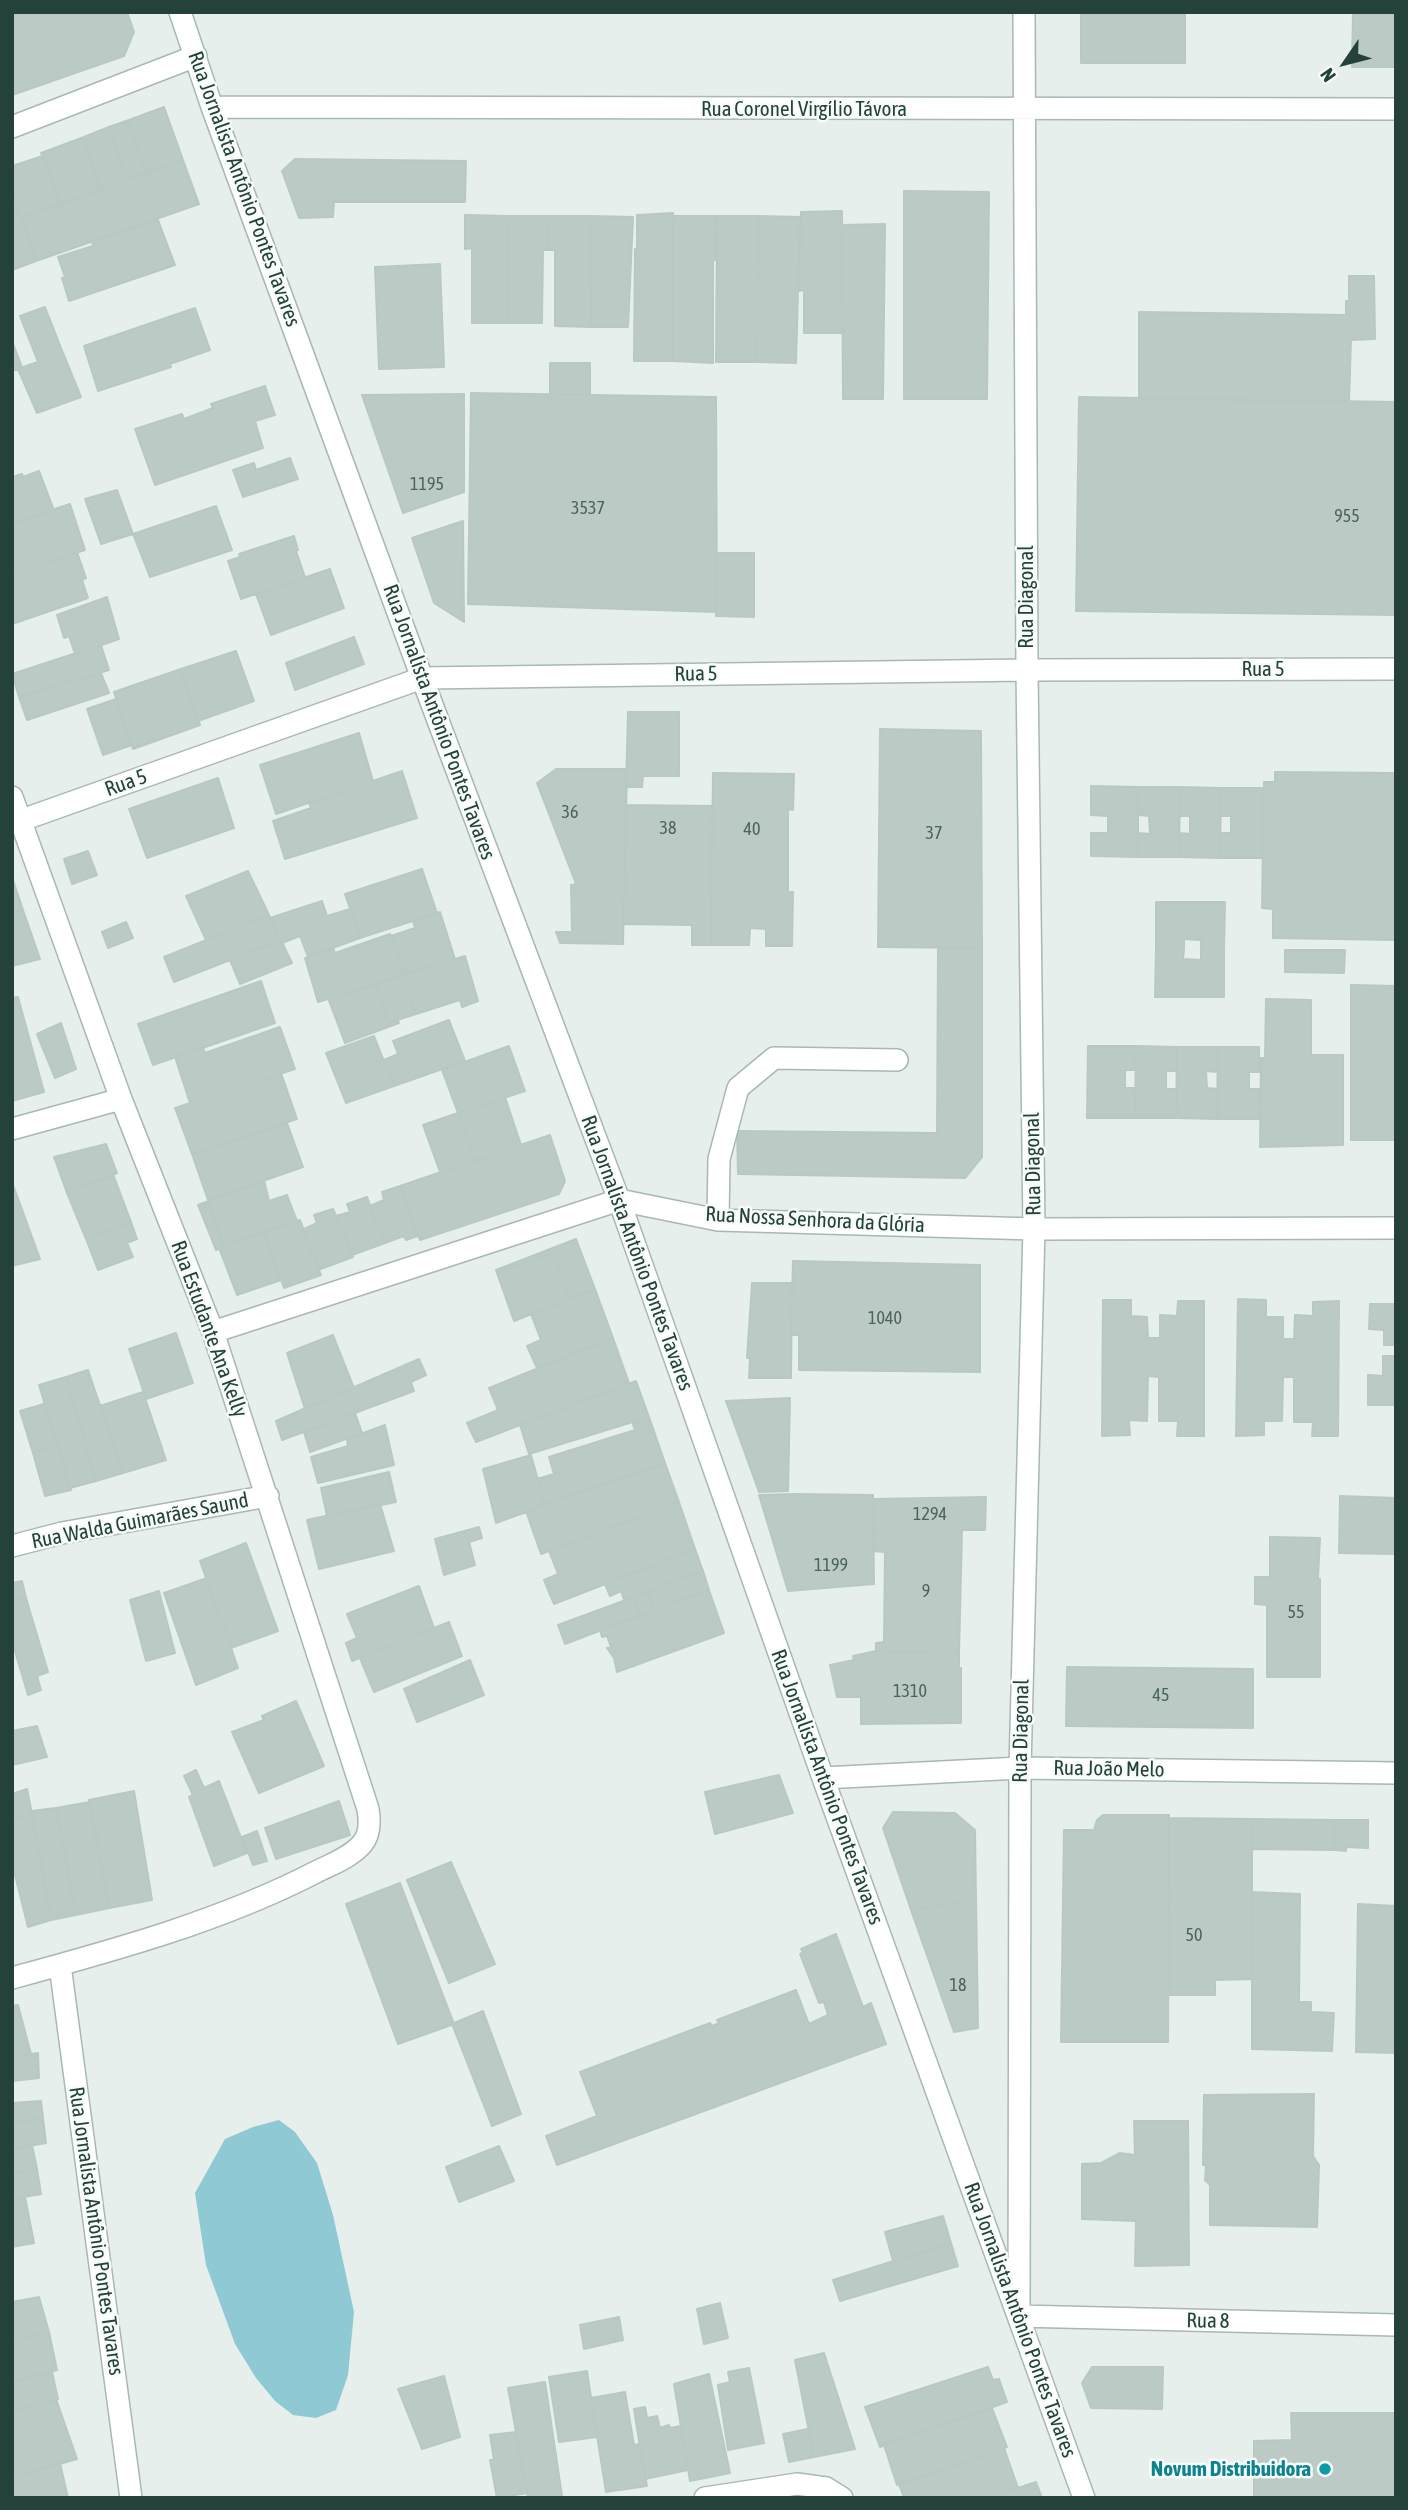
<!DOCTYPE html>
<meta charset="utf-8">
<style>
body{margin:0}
#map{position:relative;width:1408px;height:2510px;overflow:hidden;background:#e6efeb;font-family:"Asap Condensed",sans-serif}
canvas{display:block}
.frame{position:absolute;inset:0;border:14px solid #24423a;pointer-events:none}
.north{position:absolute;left:1310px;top:28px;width:70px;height:70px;-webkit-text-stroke:5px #f7fbf9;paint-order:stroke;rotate:235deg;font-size:19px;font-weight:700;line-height:28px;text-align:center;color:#24423a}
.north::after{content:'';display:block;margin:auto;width:24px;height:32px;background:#24423a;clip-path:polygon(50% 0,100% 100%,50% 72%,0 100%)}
</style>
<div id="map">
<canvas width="1408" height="2510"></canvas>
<div class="frame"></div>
<div class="north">N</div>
</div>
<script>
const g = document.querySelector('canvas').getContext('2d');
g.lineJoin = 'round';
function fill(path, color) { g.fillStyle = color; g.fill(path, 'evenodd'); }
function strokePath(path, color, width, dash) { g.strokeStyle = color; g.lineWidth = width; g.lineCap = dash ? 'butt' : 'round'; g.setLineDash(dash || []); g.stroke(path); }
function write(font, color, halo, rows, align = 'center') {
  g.font = font + ' "Asap Condensed",sans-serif'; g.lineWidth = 5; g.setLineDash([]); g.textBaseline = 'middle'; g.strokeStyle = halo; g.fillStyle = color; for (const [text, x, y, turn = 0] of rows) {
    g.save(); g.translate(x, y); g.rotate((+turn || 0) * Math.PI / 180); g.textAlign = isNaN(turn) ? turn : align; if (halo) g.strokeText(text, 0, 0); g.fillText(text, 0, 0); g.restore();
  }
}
fill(new Path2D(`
 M279 2120 295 2132 317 2163 333 2215 354 2312 348 2375 336 2410 316 2418 293 2415 275 2401 256 2378 235 2344 206 2265 195 2193 225 2139 253 2127Z`), '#8ec9d4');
const building = new Path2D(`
 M12 12H127L134 32 124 56 12 95Z
 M1081 12H1185V63H1081Z
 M1353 12H1396V67H1352Z
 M164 107 183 160 147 173 129 120Z
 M129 120 147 173 128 180 109 127Z
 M109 127 128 180 101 189 84 137Z
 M84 137 101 189 61 204 41 153Z
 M43 156 61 204 21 218 12 194V166Z
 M295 159 466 161 465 202H334L333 217 299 218 282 171Z
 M183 160 199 204 36 261 21 218Z
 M904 191 989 192 987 399H904Z
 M12 194 36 261 12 270Z
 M842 211 843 333H804V290L799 291 801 212Z
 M673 213V361H634L635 249 637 250V215Z
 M465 215 509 216V323H472V248L465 249Z
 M509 216H549V250H543L542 323H509Z
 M549 216H592L591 327 555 326V250H549Z
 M592 216 633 217 628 327H591Z
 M673 216H716L715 260H713V363L673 361Z
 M717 216H758L757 362H716Z
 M758 216 800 217 796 363 757 362Z
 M158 220 175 265 69 301 62 278 65 277 58 257 93 246 92 242Z
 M885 224 883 399H843L842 225Z
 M440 264 444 367 379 369 375 267Z
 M1349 276H1374L1375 339 1351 340 1349 402 1139 399V312L1346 315V301H1349Z
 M45 307 63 353 38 362 20 316Z
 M195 308 210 350 170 364 171 367 98 391 84 346Z
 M12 341 22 367 12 371Z
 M63 353 81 397 37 413 18 369Z
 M550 363H590V395H550Z
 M265 386 275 415 255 421 263 448 155 485 135 429 182 414 184 419 213 408 211 404Z
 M471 393 716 397 717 612 468 604Z
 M464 394V492L403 513 362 395Z
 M1079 397 1396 402V615L1076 611Z
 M290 458 298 479 243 497 233 470 254 463 256 470Z
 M39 471 54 510 12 523V477L22 474 23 477Z
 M117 490 133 534 101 544 85 499Z
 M70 504 85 550 12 573V523Z
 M216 506 232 550 150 577 133 534Z
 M463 521 464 622 434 603 412 538Z
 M294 536 298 550 296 551 305 577 241 599 228 561 240 557 239 554Z
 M77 552 86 578 82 580 88 598 12 624V573Z
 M717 553H754V617L716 616Z
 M330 569 344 608 271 635 256 594Z
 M107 597 119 639 75 654 69 636 64 638 57 615Z
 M354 637 364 664 295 690 286 663Z
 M101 645 109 670 19 697 12 674Z
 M236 651 254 701 198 721 181 669Z
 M181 669 200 725 133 749 114 692Z
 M101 673 109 693 27 720 19 697Z
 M116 699 132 745 103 755 87 709Z
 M628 712H679V776H643L642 787H626Z
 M880 729 981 731 982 948 878 947Z
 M359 733 373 781 276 814 260 765Z
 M556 769H627L623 944 560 943 556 932H572L571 885 576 884 537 783Z
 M402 771 417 818 285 859 273 821 311 808 309 803Z
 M1275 772 1396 773V940L1273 938V909L1262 908 1264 782H1275Z
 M713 773 794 774 793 810 788 809V892H793L792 946H766V929L750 928 749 945H711Z
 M218 778 234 828 147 858 129 809Z
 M1091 786 1138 787V857L1091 856V833H1108V816L1091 815Z
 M1138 787H1180L1179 857H1138V833L1150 834 1149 816 1139 815Z
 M1180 787 1221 788 1220 858 1179 857 1180 833 1190 834V816H1179Z
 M1221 788H1262V858H1220L1221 833H1231V816H1220Z
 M626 805 712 806 711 945H692V925L623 924Z
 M88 851 97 875 72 884 64 859Z
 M422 869 437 913 360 938 345 894Z
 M248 871 269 915 206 940 186 896Z
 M12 877 23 910 12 913Z
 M322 901 327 916 350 909 360 938 308 957 300 936 282 943 270 918Z
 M1156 902H1225L1224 949H1201V940L1184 939V949H1156Z
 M23 910 40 959 12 966V913Z
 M440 912 455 959 404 975 391 936 415 928 413 921Z
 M269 915 281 940 174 982 164 957Z
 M126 922 133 938 108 948 102 932Z
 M390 934 404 975 318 1002 305 958 333 948 335 953Z
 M281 940 292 963 240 984 230 960Z
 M938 947 982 948V1157L965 1178 738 1174 737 1131 937 1133Z
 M1156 949H1184L1183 959 1201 960V949H1224V997H1155Z
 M1285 950H1345L1344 973 1285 972Z
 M465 956 478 1001 462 1007 460 1000 416 1014 404 975Z
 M404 975 416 1014 388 1023 375 984Z
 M261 981 275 1023 153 1065 138 1024Z
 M375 984 388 1023 398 1021 399 1023 345 1043 328 998Z
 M1351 985 1396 986V1140H1351Z
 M18 997 44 1092 12 1101V998Z
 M1266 999 1311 1000V1055H1343V1145L1260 1147 1261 1058H1265Z
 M449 1020 465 1061 394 1086 384 1060 398 1054 393 1041Z
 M61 1023 76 1069 55 1078 37 1034Z
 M280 1027 295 1069 190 1103 175 1057 203 1048 205 1053Z
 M374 1036 394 1086 346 1103 326 1053Z
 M509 1046 525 1091 458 1113 442 1070Z
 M1088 1046H1136V1070H1125V1088H1136L1135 1118H1087Z
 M1136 1046 1177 1047V1071H1166V1089H1177L1176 1118H1135Z
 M1177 1047H1218V1072L1206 1071 1207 1088 1218 1089 1217 1119 1176 1118Z
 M1218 1047H1259V1072H1249V1089H1259V1119H1217Z
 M281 1073 297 1119 192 1154 175 1108Z
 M505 1097 521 1145 474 1161 458 1113Z
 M458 1113 474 1161 440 1172 423 1125Z
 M287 1123 303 1167 208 1200 192 1154Z
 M550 1135 565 1181 559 1194 420 1240 400 1186Z
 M106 1144 117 1173 67 1193 54 1157Z
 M113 1174 131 1222 86 1239 67 1193Z
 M264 1180 269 1201 287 1195 297 1221 224 1246 208 1200Z
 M12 1182 40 1259 12 1266Z
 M400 1186 418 1236 406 1240 404 1236 385 1243 370 1206 384 1200 382 1192Z
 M367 1197 385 1243 352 1255 336 1216 350 1212 347 1204Z
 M209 1201 224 1246 216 1250 198 1205Z
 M333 1209 353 1257 318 1270 304 1229 317 1223 314 1215Z
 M300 1220 321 1275 284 1288 264 1232Z
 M131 1222 137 1239 127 1243 133 1257 98 1270 86 1239Z
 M264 1232 281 1280 237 1295 219 1248Z
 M576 1239 595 1289 570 1299 555 1253 497 1273 496 1270Z
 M555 1253 570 1299 514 1321 497 1273Z
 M793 1261 980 1265V1372L799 1370V1335H791Z
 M752 1283H792L791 1378H749L750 1358H747Z
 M595 1289 613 1338 537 1368 527 1346 541 1340 531 1314Z
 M1238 1299 1266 1300V1317H1283V1339H1294L1295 1315 1313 1316V1302L1339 1301 1338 1436H1312L1313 1422H1294V1377H1283L1282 1421H1264V1435L1236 1436Z
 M1103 1300H1131V1316L1147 1317 1148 1338H1160V1315L1177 1316 1178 1301H1204V1436H1177L1178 1421H1159V1377L1148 1376 1147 1421 1129 1420 1130 1435 1102 1436Z
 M1370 1304H1396V1345H1384V1330L1369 1329Z
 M176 1333 193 1383 146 1399 129 1349Z
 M333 1335 354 1388 305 1409 287 1353Z
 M613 1338 629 1383 476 1442 467 1423 498 1410 489 1388Z
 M1383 1356H1396V1405H1368V1375L1383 1376Z
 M419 1359 426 1375 411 1382 414 1391 282 1440 276 1421Z
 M88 1370 123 1473 96 1481 66 1377Z
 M66 1377 96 1481 70 1488 39 1385Z
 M636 1381 649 1417 529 1454 520 1425Z
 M143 1392 166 1460 123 1473 100 1406Z
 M790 1398 788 1491 759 1492 726 1401Z
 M44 1404 58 1445 33 1453 20 1411Z
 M355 1413 362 1433 310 1452 304 1432Z
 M649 1417 665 1463 545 1505 537 1479 554 1474 549 1457 635 1430 633 1424Z
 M385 1425 394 1465 318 1483 311 1457 348 1446 347 1439Z
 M58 1445 71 1490 45 1496 33 1453Z
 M531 1455 545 1505 496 1523 483 1469Z
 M665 1463 679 1502 541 1554 526 1511Z
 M389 1472 396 1502 327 1516 321 1488Z
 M796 1494 873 1495 874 1584 788 1591 759 1495Z
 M1340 1496 1396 1498V1554L1339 1553Z
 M986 1497 985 1530H873V1499Z
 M679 1502 695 1549 554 1604 544 1580 558 1574 549 1551Z
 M380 1504 394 1551 319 1569 307 1520Z
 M479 1527 482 1538 469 1542 475 1565 444 1575 435 1539Z
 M873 1530H962L959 1654 876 1651V1643L884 1642 885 1552 873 1551Z
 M1270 1537 1320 1538 1318 1578 1320 1579V1677H1267V1605L1255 1604V1577H1270Z
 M246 1543 278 1631 231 1648 200 1561Z
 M695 1549 703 1571 624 1600 621 1591 610 1596 605 1584Z
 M703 1571 709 1590 655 1610 647 1591Z
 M207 1578 238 1668 196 1685 164 1593Z
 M22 1581 26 1598 12 1601V1583Z
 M419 1586 434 1628 352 1661 346 1643 357 1638 347 1614Z
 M709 1590 724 1633 617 1672 614 1658 607 1648 611 1647 607 1636 602 1637 600 1630Z
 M159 1591 175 1653 146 1661 130 1600Z
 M647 1591 655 1610 641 1615 634 1597Z
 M634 1597 641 1615 565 1644 558 1625Z
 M26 1598 48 1672 37 1676 41 1690 28 1695 12 1641V1601Z
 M449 1622 462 1656 374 1692 360 1658Z
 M876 1651 959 1654V1668H961V1723L861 1724V1697H837L830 1665 854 1660 853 1656Z
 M470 1660 484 1695 417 1722 404 1689Z
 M1067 1667 1253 1669V1728L1066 1726Z
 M296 1701 324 1766 259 1793 232 1732 264 1720 262 1716Z
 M37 1726 47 1757 12 1765V1731Z
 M196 1770 204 1788 219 1781 247 1853 214 1866 189 1797 193 1795 184 1776Z
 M779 1775 793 1813 715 1834 705 1792Z
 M27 1789 32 1814 12 1819V1794Z
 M134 1791 152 1900 109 1908 89 1800Z
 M339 1801 350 1835 276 1859 265 1828Z
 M90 1802 109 1908 76 1915 56 1808Z
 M56 1808 76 1915 51 1920 31 1811Z
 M893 1812 955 1813 975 1830 976 1900 911 1910 883 1828Z
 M32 1814 51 1920 28 1927 12 1863V1819Z
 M1103 1815H1169L1168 2042H1061L1064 1830H1094L1097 1820Z
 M1169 1818 1252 1819V1979L1215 1980V1995H1168Z
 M1252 1819 1335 1820 1334 1850 1252 1849Z
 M1335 1820H1368V1848L1346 1847V1851L1334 1850Z
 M257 1831 267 1861 253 1865 242 1837Z
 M451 1862 495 1964 449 1983 407 1880Z
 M400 1883 454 2024 398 2044 346 1904Z
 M1252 1892 1300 1894 1299 2002H1311V2012L1334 2013 1332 2051 1252 2049Z
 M976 1900 978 2028 954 2032 911 1910Z
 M1358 1904 1396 1906V2053L1356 2052Z
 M836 1934 863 2007 871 2003 886 2044 557 2165 546 2136 597 2116 580 2072 710 2023 712 2026 719 2023 717 2020 796 1990 809 2024 828 2015 824 2002 819 2003 800 1954 803 1952 801 1949Z
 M18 2005 31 2054 12 2057V2006Z
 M483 2011 521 2114 492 2126 452 2024Z
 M38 2053 39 2078 12 2081V2057Z
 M1314 2094 1313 2156 1319 2165 1317 2227 1210 2225V2185L1205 2180 1206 2165H1203L1204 2095Z
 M41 2101 43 2118 12 2123V2103Z
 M43 2118 46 2143 12 2149V2123Z
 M1134 2121H1188L1189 2265 1135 2266 1136 2221 1082 2219V2164L1101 2163 1120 2153 1135 2155Z
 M32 2145 37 2169 12 2174V2149Z
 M499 2146 514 2181 459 2202 446 2167Z
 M37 2169 41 2194 12 2199V2174Z
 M25 2197 34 2243 12 2247V2199Z
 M943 2216 951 2243 893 2261 885 2232Z
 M951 2243 958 2266 840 2301 833 2280Z
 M39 2297 49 2332 12 2341V2302Z
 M720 2303 728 2338 704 2344 697 2309Z
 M619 2317 623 2340 584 2349 580 2325Z
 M49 2332 57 2370 12 2382V2341Z
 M824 2353 855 2449 814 2457 795 2360Z
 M988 2367 993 2380 999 2379 1007 2402 880 2447 865 2407Z
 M1092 2367H1163L1162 2409 1091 2408 1082 2383Z
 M749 2368 764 2443 728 2450 718 2385 730 2382 728 2372Z
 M587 2371 597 2437 559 2442 549 2377Z
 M52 2372 58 2399 12 2412V2382Z
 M709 2374 730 2473 690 2481 674 2384Z
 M444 2376 460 2437 422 2449 398 2389Z
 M545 2382 562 2496 563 2498H528L508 2388Z
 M625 2392 634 2445 640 2444 647 2486 606 2492 591 2398Z
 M56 2399 77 2459 12 2478V2412Z
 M645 2407 647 2418 657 2416 660 2428 669 2425 670 2428 681 2426 688 2470 645 2479 634 2409Z
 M992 2408 1007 2447 897 2485 884 2445Z
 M1291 2413H1396V2498H1254V2441L1292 2440Z
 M808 2429 814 2457 789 2462 783 2434Z
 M516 2432 527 2493 497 2498 490 2460H494L490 2435Z
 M1004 2448 1018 2488 990 2498H946L937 2471Z
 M60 2463 68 2498H12V2478Z
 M937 2471 946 2498H904L899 2484Z
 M1036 2482 1042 2498H990L1018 2488Z`);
fill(building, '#bbcac4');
strokePath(building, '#b8c9c2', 2);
const street = new Path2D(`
 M180 12 212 107 422 678 619 1200 823 1778 1084 2498
 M1024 12 1027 670 1034 1229 1020 1768 1019 2316 1396 2325
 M212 107 1396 109
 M12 127 196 56
 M12 797 121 1099 213 1332 368 1809C370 1821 370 1835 362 1844 351 1857 330 1865 316 1872 221 1921 115 1950 12 1978
 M22 820 422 678 1027 670 1396 669
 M12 1129 121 1099
 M718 1220 719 1159 738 1088 774 1058 897 1060
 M213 1332 619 1200 718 1220 1034 1229 1396 1228
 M12 1546 62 1533 268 1496
 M823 1778 1020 1768 1396 1773
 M60 1965 131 2498
 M705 2498 797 2484 826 2488 842 2498`);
strokePath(street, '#a8b8b2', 24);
strokePath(street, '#fff', 21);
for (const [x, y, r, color] of [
 [1325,2469,7,"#0f9aa8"]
]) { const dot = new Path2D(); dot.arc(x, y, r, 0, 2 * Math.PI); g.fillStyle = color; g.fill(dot); strokePath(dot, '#f7fbf9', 2.5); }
write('18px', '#4a645c', null, [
 ["1195",427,484],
 ["3537",588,508],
 ["955",1347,516],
 ["36",570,812],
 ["38",668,828],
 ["40",752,829],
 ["37",934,833],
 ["1040",885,1318],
 ["1294",930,1514],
 ["1199",831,1565],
 ["9",926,1591],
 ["55",1296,1612],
 ["1310",910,1691],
 ["45",1161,1695],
 ["50",1194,1935],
 ["18",958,1985]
]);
write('21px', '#24423a', '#f7fbf9', [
 ["Rua Coronel Virgílio Távora",804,109],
 ["Rua Jornalista Antônio Pontes Tavares",244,189,70],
 ["Rua Diagonal",1026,597,-90],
 ["Rua 5",1263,669],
 ["Rua 5",696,674,-1],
 ["Rua Jornalista Antônio Pontes Tavares",439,722,70],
 ["Rua 5",126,783,-20],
 ["Rua Diagonal",1033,1164,-91],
 ["Rua Nossa Senhora da Glória",815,1220,3],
 ["Rua Jornalista Antônio Pontes Tavares",637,1253,70],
 ["Rua Estudante Ana Kelly",209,1329,70],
 ["Rua Walda Guimarães Saund",140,1521,-11],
 ["Rua Diagonal",1021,1731,-89],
 ["Rua João Melo",1109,1769,1],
 ["Rua Jornalista Antônio Pontes Tavares",827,1787,70],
 ["Rua Jornalista Antônio Pontes Tavares",96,2231,82],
 ["Rua Jornalista Antônio Pontes Tavares",1020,2320,70],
 ["Rua 8",1208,2321,1]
]);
write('bold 21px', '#0d838f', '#f7fbf9', [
 ["Novum Distribuidora",1311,2469]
], 'right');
</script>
